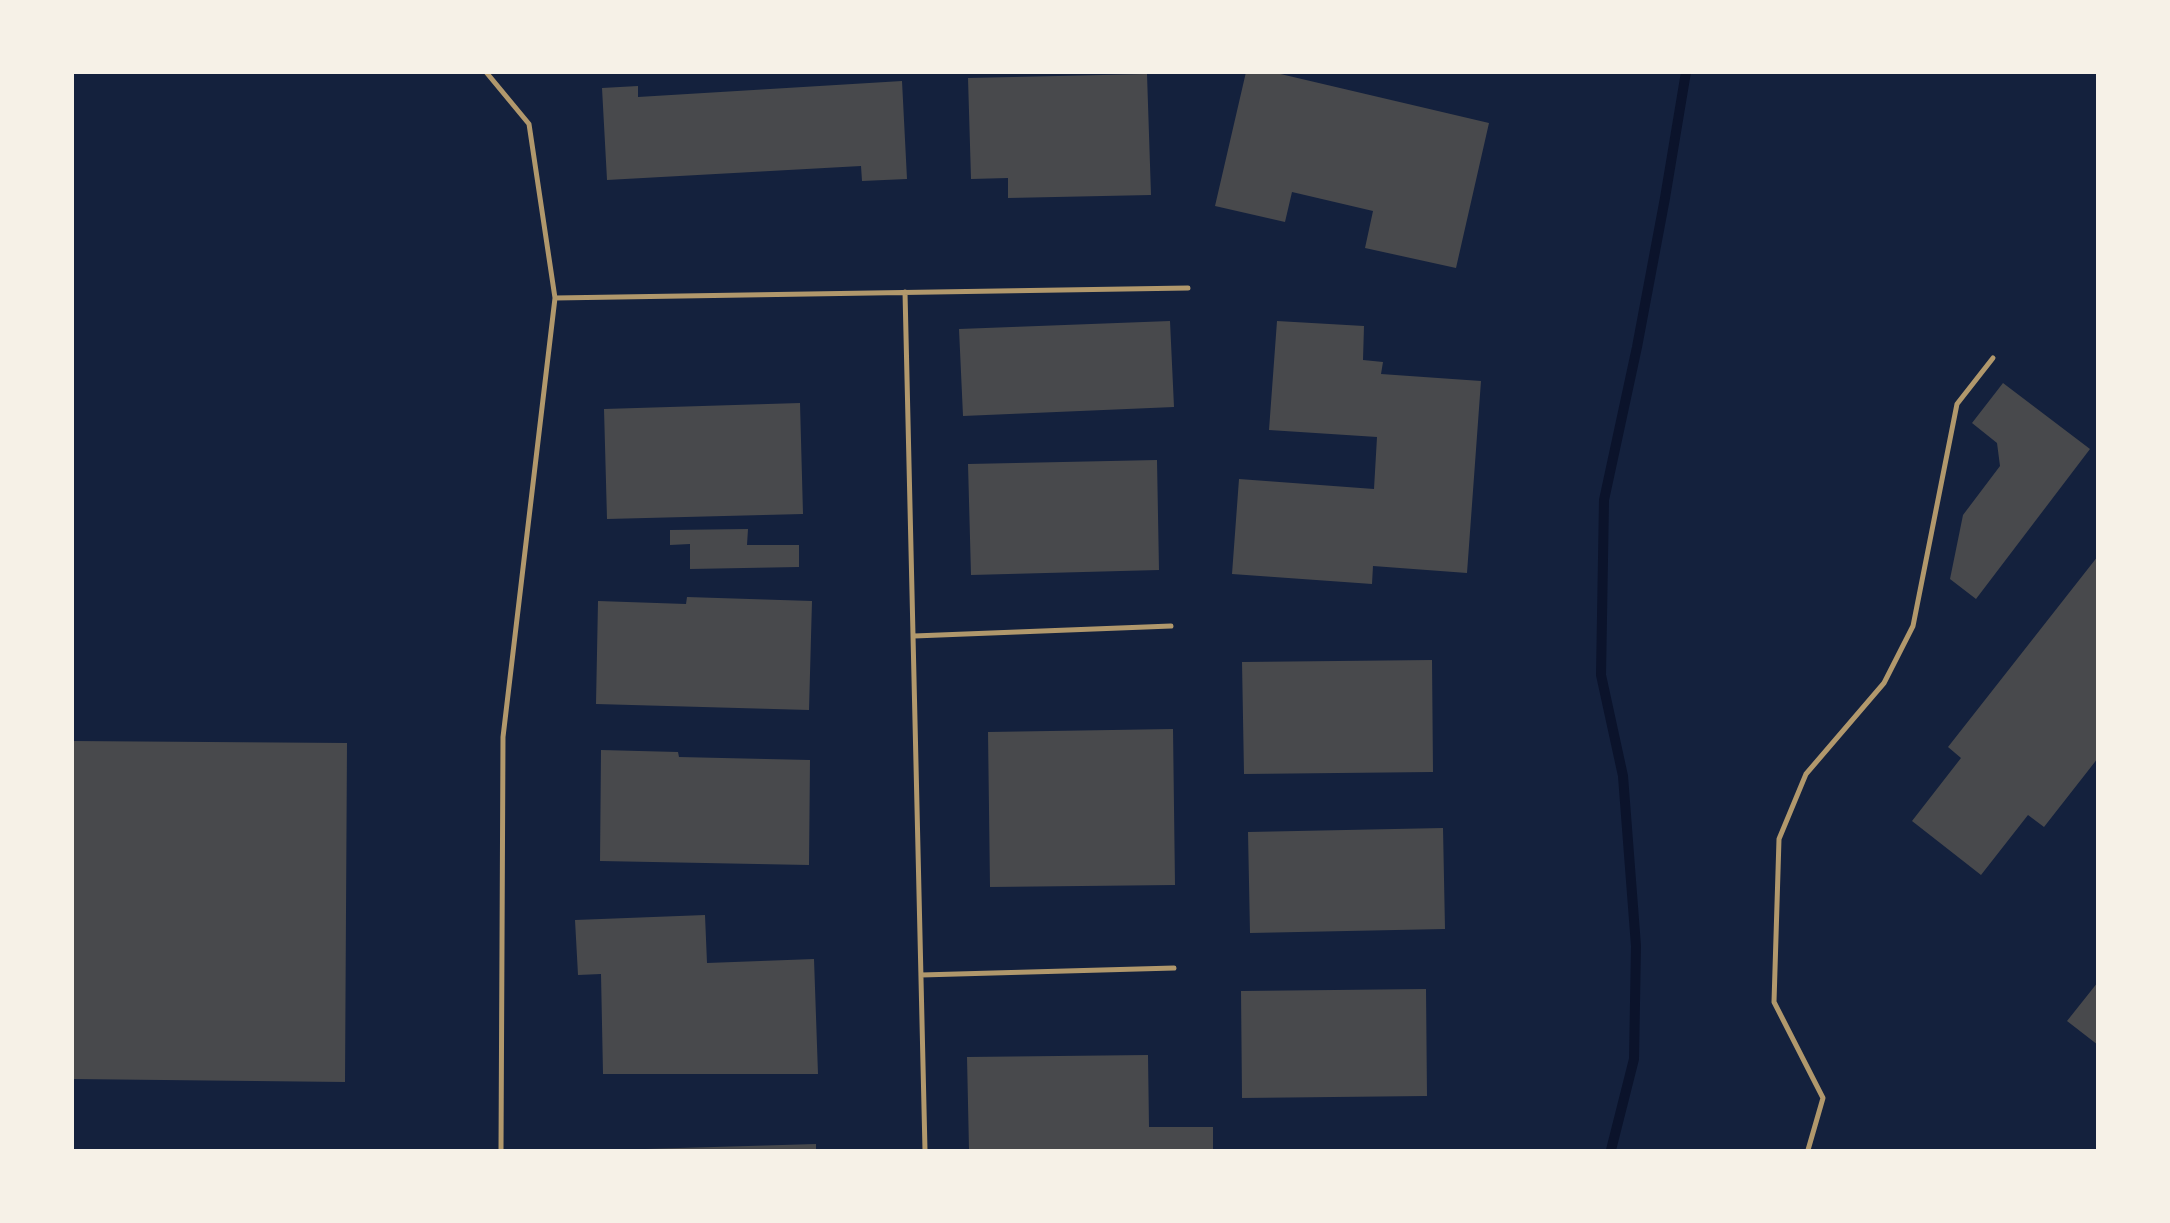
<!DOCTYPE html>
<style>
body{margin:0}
#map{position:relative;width:2170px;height:1223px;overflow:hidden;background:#14213d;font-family:"Space Grotesk",sans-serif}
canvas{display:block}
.frame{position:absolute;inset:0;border:74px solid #f6f1e7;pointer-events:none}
</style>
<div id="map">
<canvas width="2170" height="1223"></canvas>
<div class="frame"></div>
</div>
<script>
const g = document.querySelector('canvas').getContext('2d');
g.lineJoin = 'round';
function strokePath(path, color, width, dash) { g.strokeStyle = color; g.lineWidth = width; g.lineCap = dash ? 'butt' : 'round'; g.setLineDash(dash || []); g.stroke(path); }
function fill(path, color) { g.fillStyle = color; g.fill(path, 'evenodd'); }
strokePath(new Path2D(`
 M1611 1150 1634 1059 1636 946 1623 776 1601 675 1604 500 1637 347 1665 198 1686 72`), '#0b132b', 10);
fill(new Path2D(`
 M1246 72H1272L1489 123 1456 268 1365 248 1373 211 1292 192 1285 222 1215 206Z
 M1147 74 1151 195 1008 198V178L971 179 968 78Z
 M902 81 907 179 862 181 861 166 607 180 602 88 638 86V97Z
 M1170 321 1174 407 963 416 959 329Z
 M1277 321 1364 326 1363 360 1383 362 1381 374 1481 381 1467 573 1373 566 1372 584 1232 574 1239 479 1374 489 1377 437 1269 430Z
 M2003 383 2090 449 1976 599 1950 579 1963 515 2000 466 1997 443 1972 423Z
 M800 403 803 514 607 519 604 409Z
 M1157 460 1159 570 971 575 968 464Z
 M748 529 747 545H799V567L690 569V544L670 545V530Z
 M2098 556V758L2044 827 2028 815 1981 875 1912 821 1961 758 1948 747Z
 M687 597 812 601 809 710 596 704 598 601 686 604Z
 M1432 660 1433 772 1244 774 1242 662Z
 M1173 729 1175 885 990 887 988 732Z
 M72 741 347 743 345 1082 72 1079Z
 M601 750 678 752 679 757 810 760 809 865 600 861Z
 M1443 828 1445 929 1250 933 1248 832Z
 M705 915 707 963 814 959 818 1074H603L601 974 578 975 575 920Z
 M2098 982V1045L2067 1021Z
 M1426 989 1427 1096 1242 1098 1241 991Z
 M1148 1055 1149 1127H1213V1150H969L967 1057Z
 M816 1144V1150H645V1149Z`), '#48494c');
strokePath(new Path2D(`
 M486 72 529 124 555 298 503 737 501 1150
 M905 292 925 1150
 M555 298 1188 288
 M914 636 1171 626
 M921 975 1174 968
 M1808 1150 1823 1098 1774 1002 1779 839 1806 774 1884 683 1913 626 1957 404 1993 358`), '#b1986c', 5);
</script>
